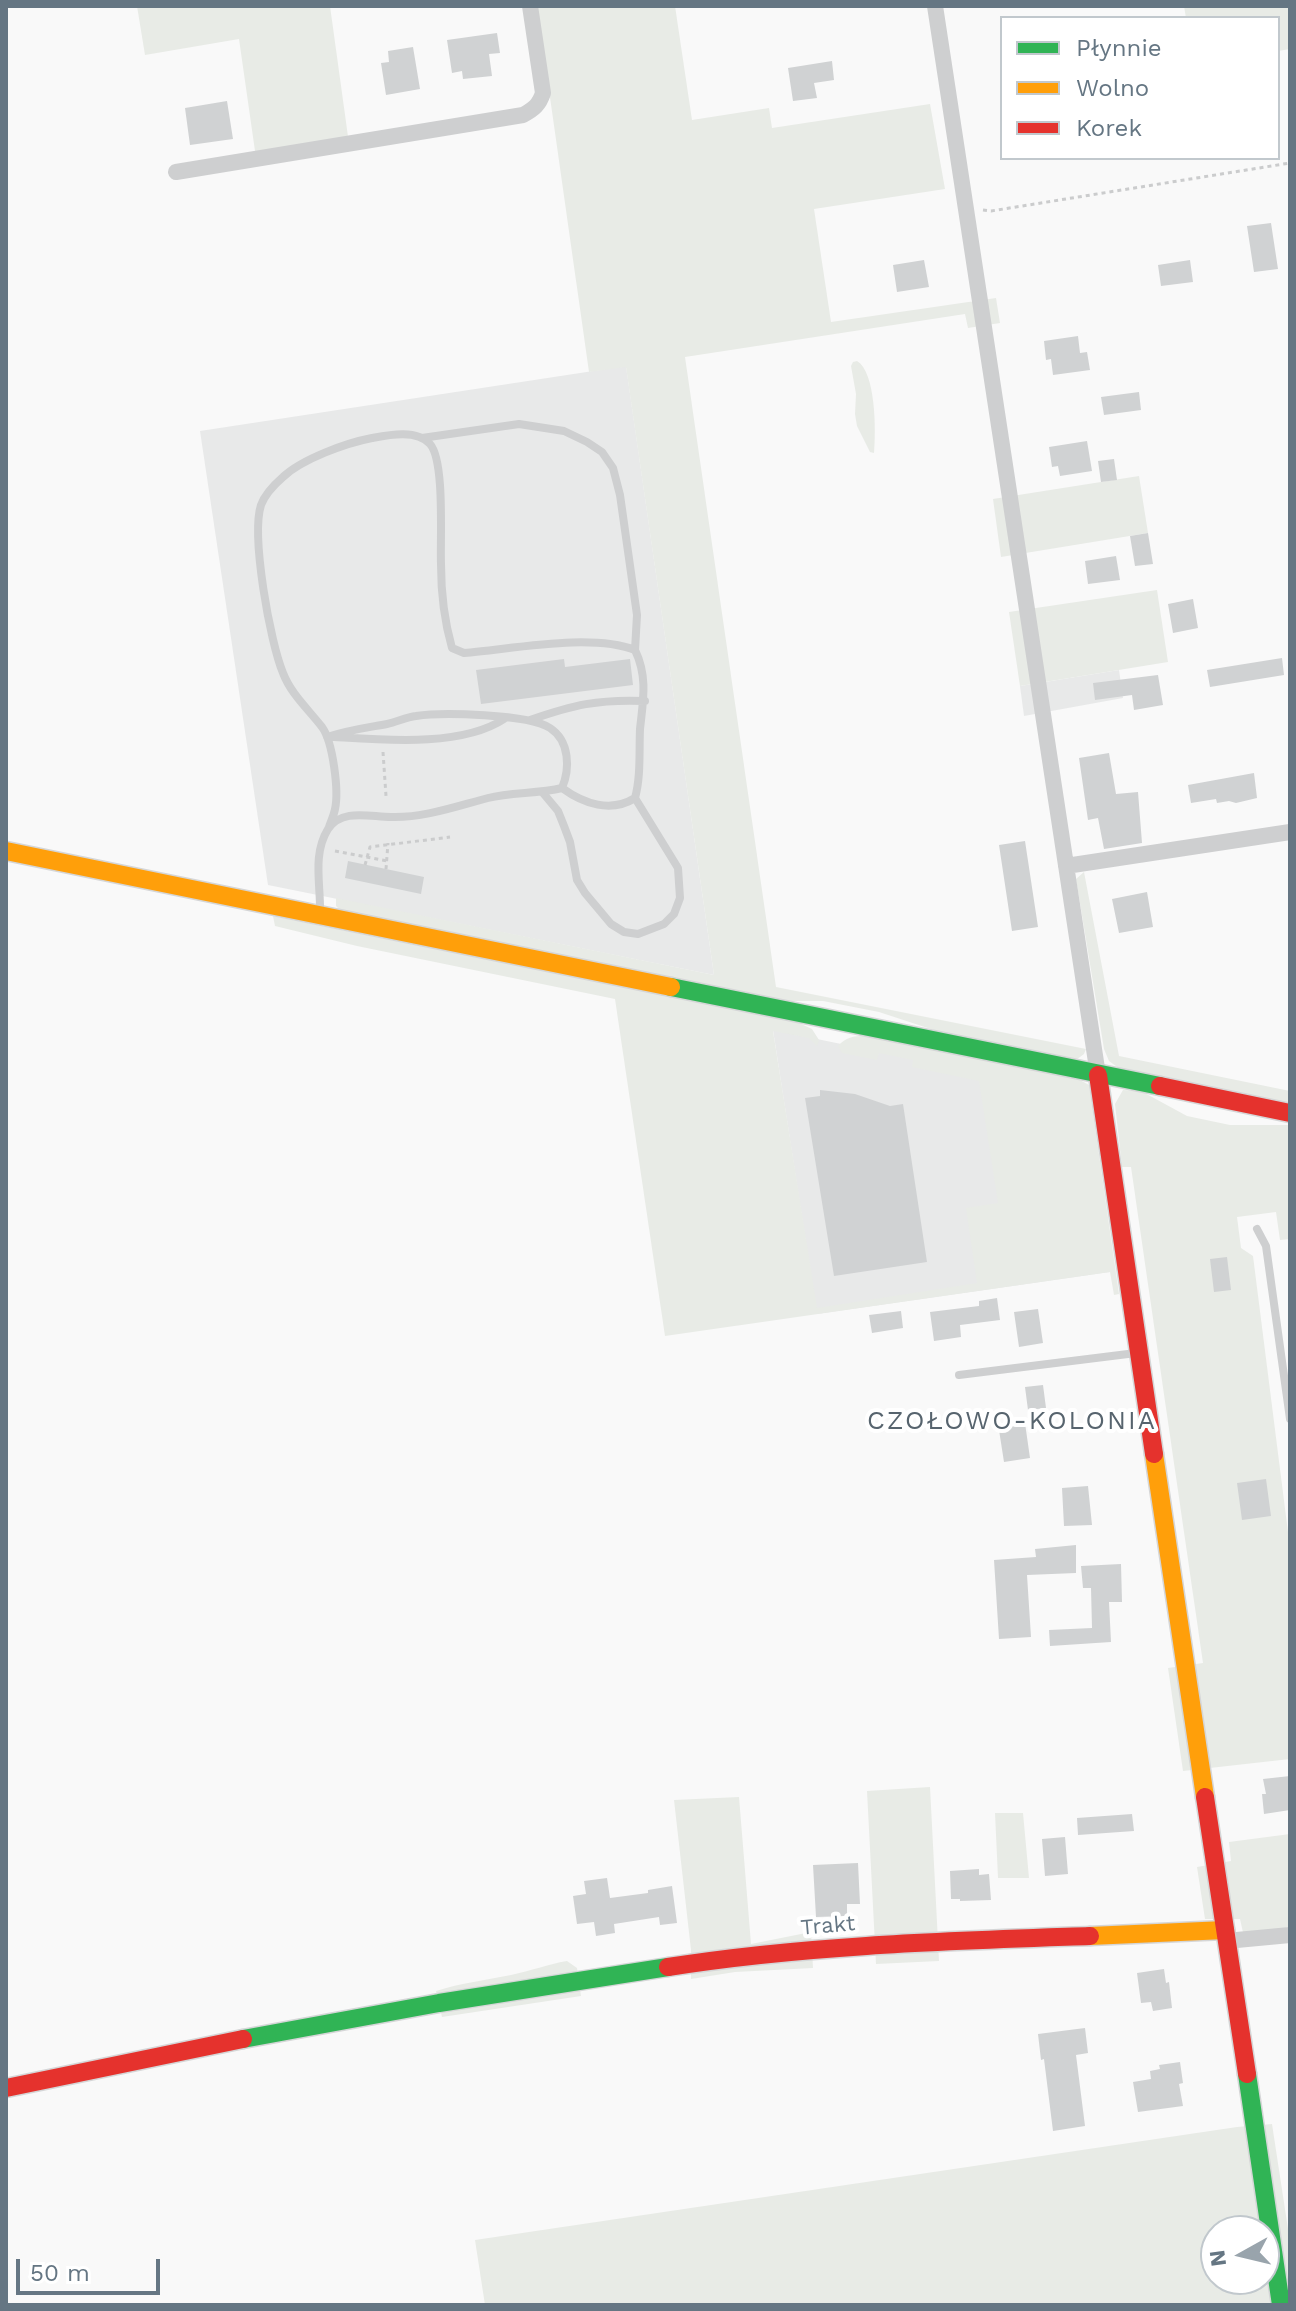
<!DOCTYPE html>
<meta charset="utf-8">
<style>
body{margin:0}
#map{position:relative;width:1296px;height:2311px;overflow:hidden;background:#f9f9f9;font-family:"Work Sans",sans-serif}
canvas{display:block}
.frame{position:absolute;inset:0;border:8px solid #657683;pointer-events:none}
.legend{position:absolute;left:1000px;top:16px;width:280px;height:144px;box-sizing:border-box;background:#fff;border:2px solid #c1c8cd;margin:0;padding:10px 14px;list-style:none;font-size:24px;color:#657683}
.legend li{display:flex;align-items:center;gap:16px;height:40px}
.legend b{width:40px;border:2px solid #c1c8cd}
.north{position:absolute;left:1200px;top:2215px;width:80px;height:80px;box-sizing:border-box;background:#fff;border:2px solid #c1c8cd;border-radius:50%;rotate:262deg;font-size:22px;font-weight:700;line-height:32px;text-align:center;color:#657683}
.north::after{content:'';display:block;margin:auto;width:28px;height:36px;background:#99a4ac;clip-path:polygon(50% 0,100% 100%,50% 72%,0 100%)}
.scale{position:absolute;left:16px;top:2259px;width:144px;height:36px;box-sizing:border-box;border:4px solid #657683;border-top:0;padding-left:10px;font-size:24px;line-height:28px;white-space:nowrap;color:#657683;-webkit-text-stroke:6px #fff;paint-order:stroke}
</style>
<div id="map">
<canvas width="1296" height="2311"></canvas>
<div class="frame"></div>
<ul class="legend">
<li><b style="height:10px;background:#30b455"></b>Płynnie</li>
<li><b style="height:10px;background:#ff9f0a"></b>Wolno</li>
<li><b style="height:10px;background:#e5322d"></b>Korek</li>
</ul>
<div class="north">N</div>
<div class="scale">50 m</div>
</div>
<script>
const g = document.querySelector('canvas').getContext('2d');
g.lineJoin = 'round';
function fill(path, color) { g.fillStyle = color; g.fill(path, 'evenodd'); }
function strokePath(path, color, width, dash) { g.strokeStyle = color; g.lineWidth = width; g.lineCap = dash ? 'butt' : 'round'; g.setLineDash(dash || []); g.stroke(path); }
function write(font, color, halo, rows, align = 'center') {
  g.font = font + ' "Work Sans",sans-serif'; g.lineWidth = 8; g.setLineDash([]); g.textBaseline = 'middle'; g.strokeStyle = halo; g.fillStyle = color; for (const [text, x, y, turn = 0] of rows) {
    g.save(); g.translate(x, y); g.rotate((+turn || 0) * Math.PI / 180); g.textAlign = isNaN(turn) ? turn : align; if (halo) g.strokeText(text, 0, 0); g.fillText(text, 0, 0); g.restore();
  }
}
fill(new Path2D(`
 M626 366 714 975 268 885 200 431Z
 M1119 670 1123 698 1024 716 1020 686Z
 M773 1030 1085 1094 1110 1272 817 1314Z`), '#e8e9e9');
fill(new Path2D(`
 M137 6H330L350 151 257 165 239 39 145 55Z
 M537 6H675L692 120 769 108 772 128 930 104 945 189 814 209 831 322 996 298 1000 323 968 328 965 314 685 357 776 987 1086 1049 1084 1054 1076 1060 946 1034 879 1012 823 1001H786L341 911 336 906V898L714 975 626 367 589 372Z
 M1184 6H1290V49L1278 51V18H1186Z
 M857 361C876 372 876 431 874 453L870 452 857 426 855 414 856 394 851 366 853 362Z
 M1139 476 1148 533 1001 557 993 499Z
 M1157 590 1168 662 1020 686 1009 612Z
 M1084 872 1119 1056 1290 1091V1104L1120 1069 1109 1061 1104 1049 1076 879Z
 M273 916 799 1023 812 1029 819 1040 817 1046 809 1038 773 1031 817 1308 977 1283 966 1208 998 1203 979 1081 912 1067 913 1060 879 1053 877 1060 842 1053 838 1046C846 1037 853 1036 865 1036L1080 1080 1089 1085 1119 1294 1114 1295 1110 1272 665 1336 615 999 357 946 275 926Z
 M1123 1090 1141 1091 1187 1116 1230 1125H1290V1239L1280 1240 1276 1212 1237 1217 1241 1248 1253 1256 1290 1548V1759L1183 1771 1168 1668 1203 1663 1131 1167H1122L1115 1104Z
 M930 1787 939 1961 876 1964 867 1791Z
 M739 1797 751 1944 811 1932 813 1968 735 1972 691 1979V1950L674 1800Z
 M995 1813H1023L1029 1878H998Z
 M1290 1834V1926L1246 1946 1240 1919H1205L1197 1867 1231 1861 1229 1842Z
 M567 1961 577 1968 581 1996 442 2017 436 1991C461 1983 486 1980 511 1975 531 1971 548 1964 567 1961Z
 M1272 2124 1290 2242V2305L1263 2303 485 2305 475 2240 1237 2127ZM1216 2231H1264V2279H1216Z`), '#e8ebe6');
fill(new Path2D(`
 M497 33 500 53 489 54 492 76 463 79 462 71 452 73 447 40Z
 M413 47 420 89 386 95 381 63 389 62 388 51Z
 M832 61 834 80 814 83 817 98 793 101 788 68Z
 M227 101 233 139 190 145 185 108Z
 M1271 223 1278 269 1254 272 1247 226Z
 M924 260 929 287 897 292 893 265Z
 M1190 260 1193 282 1161 286 1158 265Z
 M1078 336 1080 353 1087 352 1090 370 1053 375 1051 359 1046 360 1044 341Z
 M1139 392 1141 410 1104 415 1101 397Z
 M1087 441 1092 471 1060 476 1058 466 1052 467 1049 447Z
 M1114 459 1117 480 1101 482 1098 461Z
 M1148 533 1153 564 1135 566 1130 536Z
 M1116 556 1120 580 1088 584 1085 561Z
 M1193 599 1198 628 1173 633 1168 604Z
 M1282 658 1284 675 1210 687 1207 670Z
 M564 659 565 667 630 659 633 685 481 704 476 670Z
 M1158 675 1163 705 1134 710 1132 695 1095 700 1093 683Z
 M1109 753 1116 794 1138 792 1142 843 1104 849 1098 818 1088 820 1079 758Z
 M1254 773 1257 798 1236 803 1229 801 1217 803 1216 799 1191 803 1188 785Z
 M1025 841 1038 927 1012 931 999 845Z
 M348 861 424 877 421 894 345 878Z
 M1147 892 1153 927 1119 933 1112 899Z
 M820 1090 855 1094 890 1106 903 1104 927 1262 834 1276 805 1098 820 1096Z
 M1227 1257 1231 1290 1214 1292 1210 1259Z
 M997 1298 1000 1320 960 1325 961 1337 934 1341 930 1312 979 1306V1301Z
 M1038 1309 1043 1343 1019 1347 1014 1312Z
 M901 1311 903 1328 872 1333 869 1315Z
 M1043 1385 1046 1408 1028 1410 1025 1387Z
 M1025 1423 1030 1458 1004 1462 999 1430 1010 1428 1012 1424Z
 M1266 1479 1271 1516 1242 1520 1237 1483Z
 M1088 1486 1092 1525 1064 1526 1062 1488Z
 M1076 1545V1573L1027 1575 1031 1637 999 1639 994 1560 1036 1557 1035 1549Z
 M1121 1564 1122 1602H1109L1111 1642 1050 1646 1049 1630 1092 1628 1091 1588H1083L1081 1566Z
 M1290 1776V1810L1264 1814 1262 1794H1266L1263 1779Z
 M1132 1814 1134 1831 1078 1835 1077 1818Z
 M1065 1837 1068 1874 1045 1876 1042 1839Z
 M858 1863 860 1904H847V1916L816 1917 813 1865Z
 M979 1869V1875L989 1874 991 1900 960 1901V1899H951L950 1871Z
 M607 1878 610 1898 648 1893V1890L672 1886 677 1923 660 1925 659 1917 614 1924 615 1933 596 1936 594 1922 577 1924 573 1896 586 1894 584 1881Z
 M1164 1969 1166 1983 1169 1982 1172 2008 1153 2011 1151 2002 1141 2003 1137 1973Z
 M1085 2028 1088 2053 1076 2055 1085 2126 1053 2131 1044 2059 1041 2060 1038 2034Z
 M1180 2062 1183 2083 1179 2084 1183 2106 1138 2112 1133 2082 1151 2079 1150 2071 1160 2069 1159 2065Z`), '#d0d2d3');
const fast = new Path2D(`
 M671 987 1160 1086
 M243 2039 439 2003 668 1967
 M1247 2074 1281 2305`);
const slow = new Path2D(`
 M6 851 671 987
 M1154 1454 1205 1797
 M1090 1936 1225 1930`);
const jam = new Path2D(`
 M1098 1075 1154 1454
 M1160 1086 1290 1113
 M1205 1797 1247 2074
 M668 1967C807 1945 950 1941 1090 1936
 M6 2088 243 2039`);
strokePath(fast, '#d5d6d7', 21);
strokePath(slow, '#d5d6d7', 21);
strokePath(jam, '#d5d6d7', 21);
strokePath(new Path2D(`
 M983 210 991 211 1290 163
 M383 752 386 796
 M335 851 387 861
 M365 865 370 847 450 837
 M386 869 388 843`), '#cbcccd', 3, [4, 4]);
strokePath(new Path2D(`
 M422 438 519 424 564 431 587 442 602 452 613 468 620 495 637 615 635 650
 M530 720C573 705 598 699 645 701
 M334 737C384 740 462 747 504 719
 M543 793 558 811 564 826 570 842 577 880 585 893 611 924 624 932 638 934 664 924 674 914 680 898 678 868 635 798
 M329 827C331 821 334 815 335 809 339 791 333 742 322 727 308 709 291 694 283 673 270 642 251 536 261 505 265 494 275 484 283 477 302 459 346 443 372 438 388 435 417 429 430 444 445 461 440 539 441 564 441 592 444 620 452 648L464 653C513 649 590 633 635 650 648 677 643 701 640 729 639 752 641 776 635 798 611 813 584 804 562 788
 M320 914C321 885 312 855 328 829 342 808 370 817 391 817 424 818 457 806 488 798 512 792 537 794 562 788 570 769 570 741 550 728 529 714 441 712 416 716 406 717 397 722 387 724 365 728 349 730 327 737
 M1257 1229 1266 1246 1290 1419
 M959 1375 1136 1353`), '#cecfd0', 8);
strokePath(new Path2D(`
 M935 6 1098 1075
 M176 172 523 115C534 109 539 105 543 93L530 6
 M1066 866 1290 832
 M1226 1941 1290 1935`), '#cecfd0', 16);
strokePath(fast, '#30b455', 18);
strokePath(slow, '#ff9f0a', 18);
strokePath(jam, '#e5322d', 18);
write('22px', '#657683', '#fff', [
 ["Trakt",828,1926,-5]
]);
g.letterSpacing = '2px';
write('26px', '#57646e', '#fff', [
 ["CZOŁOWO-KOLONIA",1012,1421]
]);
g.letterSpacing = '0px';
</script>
